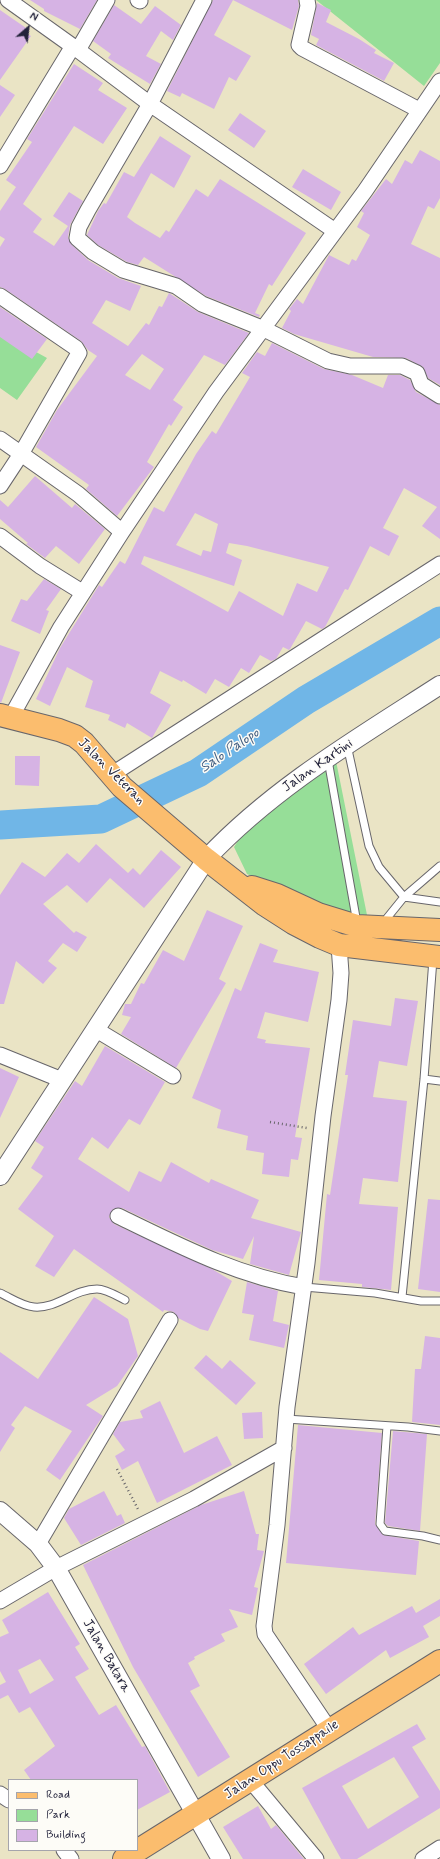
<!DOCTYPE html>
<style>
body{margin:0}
#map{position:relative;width:440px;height:1859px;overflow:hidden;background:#eae4c5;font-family:Mynerve,sans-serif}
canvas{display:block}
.legend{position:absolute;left:8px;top:1779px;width:130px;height:72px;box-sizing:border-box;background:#fdfcf7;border:1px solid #a5a5ac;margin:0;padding:5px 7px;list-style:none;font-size:12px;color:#22223b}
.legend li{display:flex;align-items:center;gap:8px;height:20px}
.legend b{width:20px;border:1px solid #a5a5ac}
.north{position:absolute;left:8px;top:8px;width:40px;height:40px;-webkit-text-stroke:3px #fdfcf7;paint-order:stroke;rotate:28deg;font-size:11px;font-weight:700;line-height:16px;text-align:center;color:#22223b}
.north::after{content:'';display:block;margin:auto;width:14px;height:18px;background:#22223b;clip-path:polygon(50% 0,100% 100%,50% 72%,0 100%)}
</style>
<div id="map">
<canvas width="440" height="1859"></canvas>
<ul class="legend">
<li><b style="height:5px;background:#fbbd6e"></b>Road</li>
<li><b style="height:11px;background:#96de98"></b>Park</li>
<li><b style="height:11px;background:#d6b3e4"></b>Building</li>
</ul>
<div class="north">N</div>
</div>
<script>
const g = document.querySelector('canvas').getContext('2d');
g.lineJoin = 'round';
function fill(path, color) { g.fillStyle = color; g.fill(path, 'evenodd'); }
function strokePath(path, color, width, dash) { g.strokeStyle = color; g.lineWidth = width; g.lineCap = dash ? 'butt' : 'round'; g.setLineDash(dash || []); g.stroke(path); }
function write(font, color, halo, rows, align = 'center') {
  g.font = font + ' Mynerve,sans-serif'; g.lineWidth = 3; g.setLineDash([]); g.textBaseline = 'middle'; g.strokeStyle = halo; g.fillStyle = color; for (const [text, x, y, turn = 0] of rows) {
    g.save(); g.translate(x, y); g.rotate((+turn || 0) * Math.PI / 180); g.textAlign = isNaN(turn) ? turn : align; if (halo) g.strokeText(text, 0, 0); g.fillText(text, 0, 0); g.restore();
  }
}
fill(new Path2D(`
 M316 0H440V63L424 86Z
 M0 332 47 358 17 400 0 388Z
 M336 761 367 915 335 913 247 874 234 847 248 825Z`), '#96de98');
strokePath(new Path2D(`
 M0 825 101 819 198 773 306 700 440 621`), '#70b6e7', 29);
fill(new Path2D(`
 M30 0H97L80 29 44 11V9Z
 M213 0H298L299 6 292 30 233 0 214 35 251 56 236 81 229 77 214 109 182 93 180 97 167 91Z
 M317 3 331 10 326 22 359 39 376 50 374 53 394 63 384 81 316 45 319 39 311 35Z
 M114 5 141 24 155 6 181 25 173 40 161 31 146 56 161 64 150 84 108 58 111 54 93 41Z
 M0 10 29 30 27 34 31 36 0 80Z
 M74 64 103 83 98 90 127 108 103 144 74 126 23 204 42 219 33 232 54 246 68 226 53 216 69 192 83 201 70 225 68 237 71 244 88 260 118 278 141 286 130 311 106 300 92 323 128 346 146 323 149 325 159 306 162 307 169 293 198 312 249 333 225 365 204 355 173 400 183 407 171 426 169 424 147 462 154 467 117 516 86 489 89 485 36 447 57 410 97 356 88 350 81 341 5 289 0 287V247L5 239 0 236V211L16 187 6 180 32 142 27 139ZM142 354 164 369 150 390 125 375Z
 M0 85 15 95 0 117Z
 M240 113 266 131 254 148 228 130Z
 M160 136 191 156 174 188 151 173 127 217 135 223 160 238 166 230 169 232 196 189 208 197 220 179 306 233 272 286 269 284 255 313 260 315 259 317 206 296 144 257 138 265 127 262 98 245 87 235 98 211 104 203 106 204 124 172 134 177Z
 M420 150 440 161V198L434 209 428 206 411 244 440 258V385L428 378 423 367 406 358 373 357 294 334 282 328 291 311 289 309 297 299 303 304 329 255 349 265 352 259 356 261 370 235 357 227 364 213 361 211 386 179 392 184 405 160 412 164Z
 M303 169 341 192 331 210 292 187Z
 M0 307 47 339 32 359 0 337Z
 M272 343 324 369 352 375 383 388 388 375H400L410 380 416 392 440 405V539L422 526 437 507 404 488 383 528 399 536 389 556 370 546 348 590 345 589 325 627 322 629 306 621 290 649 289 650 283 647 276 659 271 661 260 655 249 673 241 668 229 687 215 679 206 694 183 680 182 682 160 671 150 693 171 705 152 738 127 723 125 728 108 720 110 715 85 707 93 681 67 667 50 706 36 699 60 648 99 585 102 587 120 561 125 564 154 507 164 512 196 454 212 431 216 434 250 377 242 373 257 352 265 356ZM195 513 218 524 211 552 203 550 201 556 176 545ZM229 543 247 546 329 567 317 592 297 583 283 616 239 591 228 612 141 564 144 556 234 586 242 560 226 553Z
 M35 476 72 508 75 504 105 529 79 564 56 546 45 558 26 544 28 543 0 519V500L8 507Z
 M44 579 61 589 46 610 49 611 40 634 11 621 21 599 27 601Z
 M0 645 20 652 1 703 0 702Z
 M15 756H40L39 786 15 785Z
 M96 844 128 873 133 868 140 875 161 850 181 867 144 908 110 878 87 903 67 885 43 904 74 933 76 931 87 937 77 952 63 943 48 961 57 968 43 984 16 961 4 1004H0V895L22 862 45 877 67 853 79 863Z
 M207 910 243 926 219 979 226 983 176 1068 121 1034 131 1017 122 1015 125 1004H131L141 983 144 984 163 950 184 961Z
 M260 943 278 950 273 962 319 972 308 1022 265 1012 257 1038 266 1040 265 1043 310 1048 295 1137 302 1138 298 1160 291 1159 289 1177 262 1174 264 1153 246 1150 248 1136 217 1128 221 1110 192 1098 235 988 241 991Z
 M395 998 418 1001 407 1066 379 1061 373 1097 407 1101 398 1182 363 1178 359 1204 398 1207 391 1290 362 1287V1284L319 1280 327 1194 330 1195 348 1075H345L353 1020 391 1026Z
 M105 1046 165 1082 140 1125 129 1119 108 1149 92 1137 78 1159 129 1192 139 1171 161 1182 171 1162 209 1183 211 1179 259 1200 251 1218 301 1232 289 1275 250 1264 254 1236 243 1259 212 1250 122 1208 113 1209 109 1217 114 1224 212 1269 232 1281 208 1331 200 1329 178 1318 174 1312 164 1310 163 1312 74 1249 54 1277 35 1266 54 1236 18 1209 43 1176 31 1168 44 1147 35 1141 75 1081 82 1086Z
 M0 1068 19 1077 0 1118Z
 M428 1199 440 1200V1292L418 1289Z
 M247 1282 278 1291 273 1321 289 1325 284 1348 249 1340 254 1315 242 1313Z
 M94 1297 128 1319 138 1356 117 1386 86 1405 103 1416 60 1480 46 1470 72 1431 25 1406 11 1425 15 1428 0 1452V1352L38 1379Z
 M425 1336 440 1338V1425L412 1422 415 1369H421Z
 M206 1355 222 1369 230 1360 256 1383 236 1405 194 1368Z
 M160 1401 184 1453 217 1436 232 1465 157 1503 138 1461 122 1470 115 1456 125 1450 113 1434 120 1422 143 1418 140 1411Z
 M262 1412 263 1438 244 1439 242 1413Z
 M298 1425 382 1433 375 1524 383 1535 419 1541 416 1575 286 1563Z
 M393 1431 427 1434 420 1531 388 1526 385 1523Z
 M104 1491 117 1516 121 1514 125 1523 81 1545 64 1518 69 1509Z
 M244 1491 256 1534H259L257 1550 264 1551 254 1587 258 1588 252 1615 229 1609 238 1627 221 1634 225 1641 194 1657 195 1659 188 1663 200 1686 190 1691 230 1757 198 1777 133 1667 83 1565 201 1505Z
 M48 1592 80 1644 75 1647 89 1669 75 1677 99 1715 116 1705 142 1747 145 1746 170 1792 137 1810V1780H31L24 1770 55 1746 30 1707 19 1713 8 1695 0 1699V1685L6 1682 0 1671V1637L9 1633 2 1620ZM40 1659 54 1680 30 1694 18 1670Z
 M440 1599V1616L423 1626 429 1637 390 1658 386 1650 326 1694 304 1664 353 1627 359 1635 412 1606 416 1613Z
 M417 1724 426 1739 412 1747 440 1791V1808L357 1859H341L302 1788ZM394 1757 419 1797 368 1829 342 1786Z
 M258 1806 271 1829 276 1825 304 1859H243L223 1827Z`), '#d6b3e4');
const service = new Path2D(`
 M347 745 369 846 379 867 404 897 387 918 384 924
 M328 760 357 923
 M440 866 404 897 440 902
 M424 1079 440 1081
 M304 1287 375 1293 421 1301H440
 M0 1293C11 1298 22 1306 34 1307 57 1309 74 1289 97 1289 106 1289 117 1296 125 1300
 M402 1297 424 1079 433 959
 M286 1419 408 1427 440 1431
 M387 1426 380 1524 385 1531 423 1536 440 1540`);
const minor = new Path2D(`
 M8 0 78 50 150 104 335 231
 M138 0 140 1
 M204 0 150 104 88 210 79 227 77 238 93 252 123 270 176 286 202 304 264 329 328 361 350 366H402L417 373 421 384 440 396
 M307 0 308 6 299 45 302 48 419 110
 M78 50 107 0
 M0 166 73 46
 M0 296 76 348 79 353 21 454 0 486
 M0 439 78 494 122 532
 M0 536 40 566 82 592
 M11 717 61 627 122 532 216 392 365 191 440 81
 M111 775 440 564
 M95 1029 173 1076
 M0 1055 62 1080
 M118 1216C178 1245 237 1276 304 1287
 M38 1544 170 1320
 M0 1601 56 1568 194 1499 284 1448
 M329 1729 265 1634 264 1626 277 1525 287 1407 307 1263 323 1116 339 1000 341 973 339 945
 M251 1781 316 1859
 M0 1794 9 1800
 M64 1850 71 1859
 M423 1859 440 1848`);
const tertiary = new Path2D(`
 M0 1176 207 858C274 787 358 738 440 685
 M0 1511 38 1544 56 1568 221 1859`);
const primary = new Path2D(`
 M124 1859 440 1661`);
const trunk = new Path2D(`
 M0 715 59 730 75 736 84 743 122 787 206 859 265 905 293 923 320 937 339 945 440 957
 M252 887 277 895 318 914 357 926 440 930`);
strokePath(service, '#68666b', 9);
strokePath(minor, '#68666b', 17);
strokePath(tertiary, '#68666b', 20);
strokePath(primary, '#68666b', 24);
strokePath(trunk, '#68666b', 24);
strokePath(new Path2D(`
 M270 1122 307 1128
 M117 1469 139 1511`), '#68666b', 2.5, [1, 3]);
strokePath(service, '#fff', 7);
strokePath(minor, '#fff', 15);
strokePath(tertiary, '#fff', 18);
strokePath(primary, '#fbbd6e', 22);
strokePath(trunk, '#fbbd6e', 22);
write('14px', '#22223b', '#fdfcf7', [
 ["Jalan Kartini",318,766,-35],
 ["Jalan Veteran",111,772,45],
 ["Jalan Batara",106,1656,60],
 ["Jalan Oppu Tossappaile",282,1760,-33]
]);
write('italic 15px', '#415d80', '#fdfcf7', [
 ["Salo Palopo",230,751,-34]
]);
</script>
